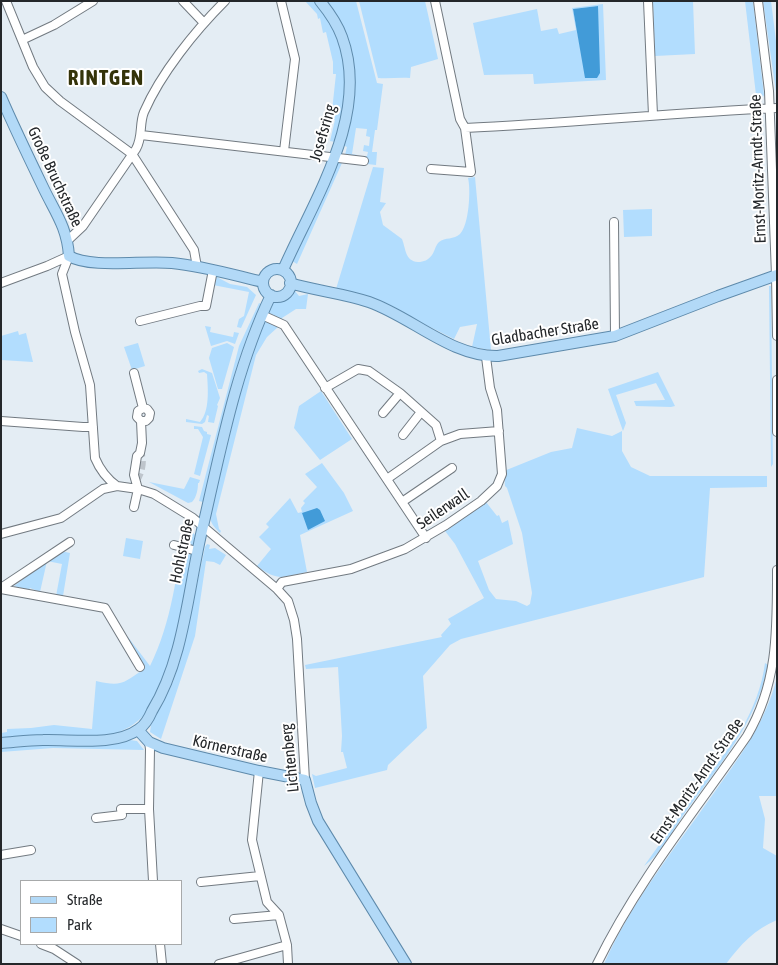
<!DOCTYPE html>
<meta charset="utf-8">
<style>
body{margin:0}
#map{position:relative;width:778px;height:965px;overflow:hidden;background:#e4edf4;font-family:"Asap Condensed",sans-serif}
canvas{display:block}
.frame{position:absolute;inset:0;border:2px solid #24272a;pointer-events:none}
.legend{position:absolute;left:20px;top:880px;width:162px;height:65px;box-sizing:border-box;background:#fff;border:1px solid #a7a9aa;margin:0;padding:6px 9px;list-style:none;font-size:15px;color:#24272a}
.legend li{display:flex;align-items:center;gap:10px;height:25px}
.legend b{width:25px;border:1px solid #a7a9aa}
</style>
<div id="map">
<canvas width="778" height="965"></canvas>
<div class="frame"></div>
<ul class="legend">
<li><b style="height:6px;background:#b2d9f7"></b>Straße</li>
<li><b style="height:14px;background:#b2ddfe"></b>Park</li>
</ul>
</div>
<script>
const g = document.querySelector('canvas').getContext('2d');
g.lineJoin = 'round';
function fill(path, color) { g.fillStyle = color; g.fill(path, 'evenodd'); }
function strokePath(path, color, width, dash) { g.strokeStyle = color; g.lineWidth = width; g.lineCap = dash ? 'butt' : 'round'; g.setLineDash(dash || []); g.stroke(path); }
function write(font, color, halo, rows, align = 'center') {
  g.font = font + ' "Asap Condensed",sans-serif'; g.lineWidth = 4; g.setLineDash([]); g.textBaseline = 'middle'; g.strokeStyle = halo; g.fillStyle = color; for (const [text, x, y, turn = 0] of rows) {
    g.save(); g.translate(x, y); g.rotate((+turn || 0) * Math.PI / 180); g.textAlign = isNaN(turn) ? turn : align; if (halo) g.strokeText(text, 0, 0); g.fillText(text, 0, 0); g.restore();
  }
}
fill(new Path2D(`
 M305 1H315L325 13 335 28 346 66 345 105 335 142 330 141 335 120H331L336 74H333V62L326 32 323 33 320 18 318 19 317 14Z
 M326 1H356L377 83 383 84 377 130H375L372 152H377L376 165 367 164V158H362L363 156H367L368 152 363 151 364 145 369 146 370 137 366 136 367 129 356 128 352 154 357 155 356 157 345 155 347 147 343 145C350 125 355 106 352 84Z
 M359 1H425L438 59 411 67 410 78C399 77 389 79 378 78Z
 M653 1H693L695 54 655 56Z
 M745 1H753L764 95 759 103H750L755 101 756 95Z
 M763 1H771L777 49V99Z
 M603 4 606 80 534 84 533 74 484 75 473 23 537 9 541 31 557 28 559 34 576 30 572 8ZM598 6 586 78 573 9Z
 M337 163H342L297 264 292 261Z
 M373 167 384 168 380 202 386 203 380 212 383 225 402 239C406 249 405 261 418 262 424 262 428 260 432 255 435 251 435 246 439 242 445 237 454 240 460 234 469 225 471 190 468 178L475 177 491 350 472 347 477 324 460 327 454 339 370 297 336 289Z
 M652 209V236L624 237 623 210Z
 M215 276 230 284 247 287 256 295 241 328 237 327 239 319 244 316 249 292 213 285Z
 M769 286H771L773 464 771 467Z
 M295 291 299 296 308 294 306 309H296L282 318 284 322 273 318 268 311 272 302 277 299Z
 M259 303 261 304V306C231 366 220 434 204 499L203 502 199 501 239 346Z
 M267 320 272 322 278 327 267 337 256 355 216 514 219 529 221 531 220 533C210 523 209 520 212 508L244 377 264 321Z
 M205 326 211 327 210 332 233 337 234 332 239 333 235 344 227 341 211 346Z
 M18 331 19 335 26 333 33 362 1 360V336Z
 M138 343 145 366 132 370 124 347Z
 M227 343 234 347 222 389H218L209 358 212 348Z
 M202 369 212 373 220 398 217 405 218 406 214 423 208 422 209 416 207 415 205 422 202 424 186 422V419L200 422C210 411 208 389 207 374L204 372 199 373 198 371Z
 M658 372 675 406 671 407 636 406 634 401 665 400 656 383 616 395 626 423 623 431 608 389Z
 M321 391 352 439 320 460 294 428 299 406Z
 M194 426 202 427 204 431 207 432V434L211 435 200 476 194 474 203 437 198 429H194Z
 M577 428 612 436 622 431V451L631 467 650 476H767V487L710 488 704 577 461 639 450 645 423 676 427 728 388 765 387 770 315 788 312 774 316 776 347 768 343 752H341L342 736 338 667 306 669 305 665 442 637 441 635 451 624 448 619 484 598 455 544 445 531 486 502 497 516 499 515 502 523 508 520 513 544 478 561 489 590 496 599 516 601 527 606 530 604 532 593 522 533 507 488 505 486 504 471 551 452 572 448Z
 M322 463 344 493 353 511 300 535 307 572C283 577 278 582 257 566L271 549 259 537 269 527 266 524 290 498 298 513 302 512 301 508 305 503 303 501 317 487 305 474Z
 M190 477 200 480 199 483H198C198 488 197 497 192 502L188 503 149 482 184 489Z
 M185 524 195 535C191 559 186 583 182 607 175 642 170 683 147 712 137 724 124 731 109 736L1 740V733L7 732V729L31 728 54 725 92 729 96 681C122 687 123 683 144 669L125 640 128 637 150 666C172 622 177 572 185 524Z
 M126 538 143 541 140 559 123 556Z
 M207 544 210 545 209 549 215 548 226 555 220 565 214 562 206 561 195 636 161 739 150 732 151 725 173 682 182 654 205 547Z
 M61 551 70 553 63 596H56L62 564 47 561 40 592 30 588 29 590 14 586Z
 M765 663 768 665C757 723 717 768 684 814 673 831 661 854 644 866L742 729C753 708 762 687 765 663Z
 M777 677V796H759L765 819 763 848 777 856V920C755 929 740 945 726 964H604C631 903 673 851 711 797 738 759 766 723 777 677Z
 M130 740 137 741 144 750 53 748 1 752V749L42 745 102 744Z`), '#b2ddfe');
fill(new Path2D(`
 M598 6 600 73 597 78H585L573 9Z
 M317 508 320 510 325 521 308 530 302 513Z`), '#429bd8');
strokePath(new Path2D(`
 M136 480C141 474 144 460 140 453`), '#bec5cc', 8, [8, 4]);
const minor = new Path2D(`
 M6 1 33 67 45 87 60 101 132 154 194 250 197 267
 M183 1 204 23
 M281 1 295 59 284 151
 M648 1 653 115
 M758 1 769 91 776 275 777 336
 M22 40 54 25 93 1
 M465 128C569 123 673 113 777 108
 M141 135 364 161
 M431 169 471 172 465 128 460 119 435 1
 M614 222 615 336
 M67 241 83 226 136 149C143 137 139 124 144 112 161 73 195 31 225 1
 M69 256 62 274 75 332 90 385 95 458C100 470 107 479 117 486
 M1 283 47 266 69 256
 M262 315 284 325 426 538
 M140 321 200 306H206L213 270
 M134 373 143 408
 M777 380V432
 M325 388 358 369 369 371 400 393 436 425 441 441
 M383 413 400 393
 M1 421 83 427H93
 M403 435 421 412
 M387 479 441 441 460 434 499 431
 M402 502 452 468
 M134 507 138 489 134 475 137 456 140 453 142 443 141 421 137 417 138 411 143 408 147 409 150 413 149 418 146 421H141
 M1 534 61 518 103 489 117 486 138 489 154 494 193 518 277 589 288 601 294 620 297 639 305 780
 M174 545 197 551
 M1 588 70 542
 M1 589 105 608 140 667
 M277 589 282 582 351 569 405 549 446 525 481 501 497 486 502 474 497 410 490 388 486 357
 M149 742 150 749 149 809 153 881
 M259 771 252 840 267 902 279 915 287 945 288 964
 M96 818 122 815 121 809H149
 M1 855 31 850
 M201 882 260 876
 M234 919 279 915
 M1 929 21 936
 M41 944 54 949 77 964
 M160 944 162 964
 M219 964 287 945
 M597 964C637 882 695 811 747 736 778 683 777 631 777 570`);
const major = new Path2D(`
 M1 97C14 127 28 156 42 185 54 211 67 226 69 256 91 269 144 260 172 263 203 266 233 275 263 282
 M263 283a14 14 0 1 1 28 0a14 14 0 1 1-28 0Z
 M283 270C313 201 371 115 342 37 337 23 329 12 320 1
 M290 283C316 291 343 293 369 302 412 317 451 357 498 356L615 336 718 296 777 275
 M138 730 149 742 163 748 259 771 305 780 311 803 318 821 406 964
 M1 743C15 742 29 740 43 740 71 739 115 747 139 729 145 725 149 718 152 711 185 657 188 587 203 526 221 448 236 368 271 295`);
strokePath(minor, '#727a81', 10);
strokePath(major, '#5e8aab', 12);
strokePath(minor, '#fff', 8);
strokePath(major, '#b2d9f7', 10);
write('16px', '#24272a', '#fff', [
 ["Josefsring",323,133,-74],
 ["Ernst-Moritz-Arndt-Straße",758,169,-92],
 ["Große Bruchstraße",55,177,65],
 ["Gladbacher Straße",545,332,-9],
 ["Seilerwall",443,509,-34],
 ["Hohlstraße",182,551,-78],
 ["Körnerstraße",230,749,13],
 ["Lichtenberg",290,758,-96],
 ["Ernst-Moritz-Arndt-Straße",697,781,-55]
]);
g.letterSpacing = '1px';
write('bold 21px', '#343309', '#fff', [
 ["RINTGEN",106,78]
]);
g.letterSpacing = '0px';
</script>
